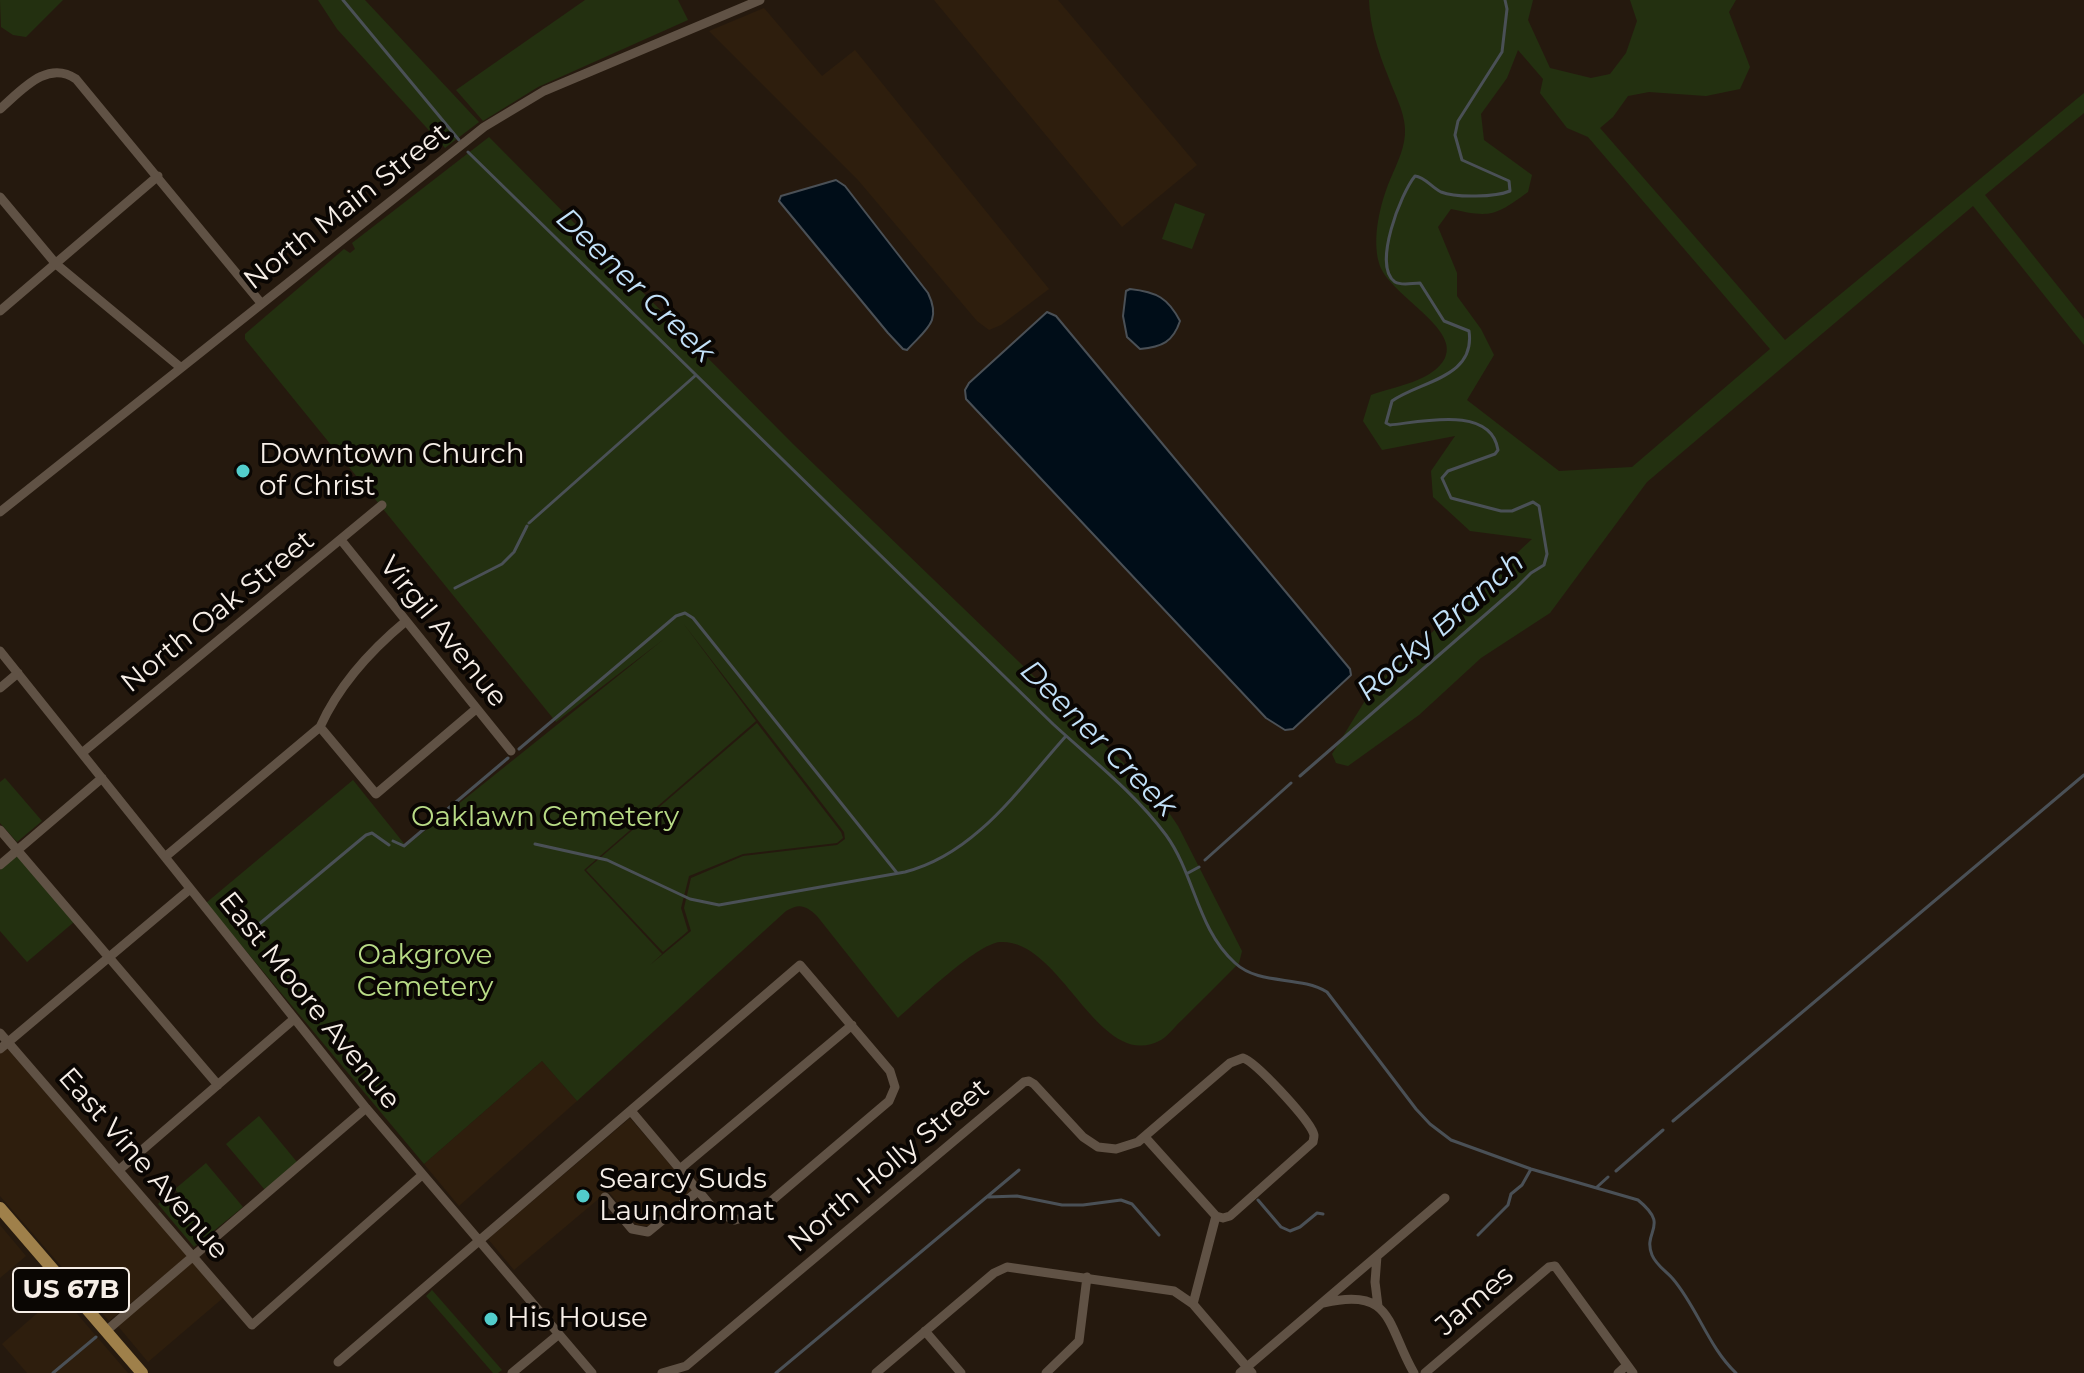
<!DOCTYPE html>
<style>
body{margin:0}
canvas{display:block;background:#25190e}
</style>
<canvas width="2084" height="1373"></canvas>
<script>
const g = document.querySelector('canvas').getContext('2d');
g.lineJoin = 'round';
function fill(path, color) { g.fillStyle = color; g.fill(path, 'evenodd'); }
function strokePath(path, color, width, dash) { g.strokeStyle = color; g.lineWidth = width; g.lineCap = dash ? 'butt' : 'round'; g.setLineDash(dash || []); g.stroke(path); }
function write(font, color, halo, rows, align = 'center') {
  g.font = font + ' Montserrat,sans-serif'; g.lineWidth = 8; g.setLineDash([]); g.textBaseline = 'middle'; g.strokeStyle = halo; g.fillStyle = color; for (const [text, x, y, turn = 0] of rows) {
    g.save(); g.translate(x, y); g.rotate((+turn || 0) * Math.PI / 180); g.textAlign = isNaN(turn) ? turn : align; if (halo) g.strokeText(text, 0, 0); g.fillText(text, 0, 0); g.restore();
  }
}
fill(new Path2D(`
 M934 0H1058L1197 165 1122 227Z
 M764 8 822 76 855 50 1049 289 1001 325 989 330 977 321 858 180 709 31Z
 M7 1048 188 1256 109 1321 0 1196V1053Z
 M542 1061 577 1101 459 1206 424 1164Z
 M630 1118 692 1190 649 1226 637 1225 608 1191 514 1270 488 1239Z
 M0 1225 26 1256 0 1278Z
 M193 1262 223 1298 148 1362 118 1326Z
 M59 1294H60L128 1373H27L2 1344Z`), '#2e1e0d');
fill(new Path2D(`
 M0 0H63L26 37 13 35 1 27Z
 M318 0H365L479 122 445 148 337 29Z
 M585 0H678L688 20 538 87 483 121 456 90Z
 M1369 0H1533L1528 20 1550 68 1591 78 1610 74 1626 53 1637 21 1630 0H1736L1729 12 1750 67 1740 89 1706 96 1649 92 1628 96 1613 117 1600 128 1785 340 2084 93V113L1985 195 2084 319V345L1973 206 1647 482 1550 613 1481 658 1419 715 1348 766 1336 763 1332 754 1371 691 1380 681 1532 539 1470 531 1433 497 1431 471 1455 436 1382 450 1363 421 1371 395C1393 387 1434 381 1445 358 1460 327 1387 294 1379 263 1372 238 1380 204 1390 180 1397 163 1406 147 1405 128 1404 110 1394 93 1388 76 1378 51 1370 27 1369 0ZM1518 50 1543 79 1540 93 1567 128 1588 137 1770 349 1632 467 1559 471 1467 400 1494 355 1481 329 1457 296V273L1438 227 1451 209C1491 218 1495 216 1528 192L1532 175 1484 140 1481 114 1507 78Z
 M489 137 793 444 1157 795 1178 826 1242 951 1239 963C1221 981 1202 1000 1183 1019 1176 1025 1169 1035 1161 1040 1098 1074 1062 938 1000 942 976 944 918 1001 898 1018L817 916C806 905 799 903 786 911L577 1101 542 1061 424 1164 206 903 353 780 406 846 664 639 556 722 245 339V334L344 249 350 253 355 249 352 243ZM683 623 844 832 845 839 837 845 743 856 691 878 684 908 691 931 650 965 662 954 584 870 756 721Z
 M1175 203 1205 214 1192 249 1162 239Z
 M757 723 841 832 843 838 837 843 743 854 689 876 681 908 688 931 663 952 586 870Z
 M5 778 42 821 17 842 0 823V782Z
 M17 855 74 922 27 962 0 931V870Z
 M259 1116 297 1162 265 1190 226 1144Z
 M206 1163 243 1207 194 1247 158 1204 165 1197 174 1207 183 1200 175 1189Z
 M432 1290 502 1370 498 1373H493L426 1296Z`), '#233010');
const water = new Path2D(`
 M836 180 845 186 928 293C942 322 926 329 907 350L903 349 888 333 779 201 781 196Z
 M1130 289C1157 292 1168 298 1180 321 1173 342 1162 347 1140 349L1127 337 1123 316 1126 291Z
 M1047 312 1056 316 1350 669 1351 675 1293 729 1285 730 1266 718 966 399 965 390 969 383Z`);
fill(water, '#000d18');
strokePath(water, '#4a5056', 2);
strokePath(new Path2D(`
 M343 0 459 140
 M468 152 1053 724C1091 759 1135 793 1166 835 1195 875 1197 929 1235 963 1260 986 1299 975 1327 992L1416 1109 1430 1124 1451 1140 1531 1169 1638 1200C1671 1227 1642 1230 1652 1255 1656 1265 1666 1271 1673 1279 1697 1307 1709 1348 1736 1373
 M529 523 696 375
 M455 588 502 564 514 552 527 526
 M519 749 676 616 685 613 693 618 897 873
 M1300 776 1516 588 1531 573 1544 565 1547 554 1539 506 1533 502 1512 511H1501L1451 498 1442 478 1448 471 1495 454 1498 450C1491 405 1421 422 1390 425L1386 423 1392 401C1420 381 1476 378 1469 331L1444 321 1420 283C1412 283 1402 286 1395 282 1372 266 1401 193 1415 176 1425 177 1431 187 1441 192 1456 198 1496 197 1510 191L1509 181 1462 160 1455 135 1458 121 1502 52 1507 9 1505 0
 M393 841 404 846 508 758
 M535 844 607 860 690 899 719 905 905 872C976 854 1020 787 1066 736
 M1205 860 1291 783
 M1188 873 1199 867
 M246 935 366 835 372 833 389 845
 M1673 1121 2084 775
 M1616 1171 1663 1130
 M1597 1187 1608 1177
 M988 1197 1017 1196 1062 1205H1083L1121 1200 1132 1204 1159 1235
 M1258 1200 1281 1227 1290 1231 1300 1227 1317 1213 1323 1214
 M1478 1235 1508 1205 1511 1194 1522 1185 1531 1169
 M53 1373 96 1337
 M776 1373 1019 1170`), '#4a5056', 3);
strokePath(new Path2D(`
 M0 109C21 91 47 59 76 79L261 303
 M0 197 56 264 180 367
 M0 311 158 176
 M0 512 484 127 544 91 760 0
 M341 540 511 751
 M0 651 366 1108 592 1373
 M0 688 18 673
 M320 727 376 794 476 709
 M82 753 382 505
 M0 830 218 1085
 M165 857 320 727C339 685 371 650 406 621
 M0 865 102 778
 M0 1033 252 1325 422 1175
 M0 1049 190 889
 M1145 1137 1216 1216
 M680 1169 852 1025
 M119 1170 294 1019
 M605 1197 632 1229 648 1232 698 1191
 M1377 1256 1375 1282 1378 1306
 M1324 1303C1394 1286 1387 1327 1414 1373
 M106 1331 366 1108
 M925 1331 961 1373
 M338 1362 800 965 890 1071 895 1087 889 1101 756 1214 735 1220 716 1212 631 1111
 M512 1373 559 1334
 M662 1373 686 1366 1024 1082 1029 1081 1034 1084 1083 1137 1098 1147 1116 1149 1138 1142 1230 1063 1243 1058C1256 1062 1304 1115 1312 1130 1315 1136 1314 1135 1313 1142L1230 1216 1223 1218 1216 1216 1193 1304
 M876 1373 994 1273 1007 1267 1174 1291 1193 1304 1252 1373
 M1046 1373 1079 1341 1087 1277
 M1240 1373 1445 1198
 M1425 1373 1549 1267 1555 1266 1633 1373
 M1618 1373 1627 1365`), '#605245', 9);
strokePath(new Path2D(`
 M0 1208 142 1373`), '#9f804a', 12);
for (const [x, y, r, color] of [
 [243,471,8,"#52cdcc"],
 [583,1196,8,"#52cdcc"],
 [491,1319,8,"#52cdcc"]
]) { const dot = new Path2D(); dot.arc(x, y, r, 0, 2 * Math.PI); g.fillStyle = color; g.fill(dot); strokePath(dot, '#0a0603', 3); }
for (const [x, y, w] of [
 [71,1290,116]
]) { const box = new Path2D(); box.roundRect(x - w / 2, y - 22, w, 44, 6); g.fillStyle = '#0a0603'; g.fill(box); strokePath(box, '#f6eee7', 2); }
write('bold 26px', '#f6eee7', null, [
 ["US 67B",71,1290]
]);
write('28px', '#f6eee7', '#0a0603', [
 ["North Main Street",347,207,-38],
 ["North Oak Street",218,612,-39],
 ["Virgil Avenue",443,632,51],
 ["East Moore Avenue",309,1001,51],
 ["East Vine Avenue",143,1164,49],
 ["North Holly Street",889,1166,-40],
 ["James",1475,1301,-40]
]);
write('28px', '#f6eee7', '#0a0603', [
 ["Downtown Church",259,455],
 ["of Christ",259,487],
 ["Searcy Suds",599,1180],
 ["Laundromat",599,1212],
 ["His House",507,1319]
], 'left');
write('28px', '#b8db86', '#0a0603', [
 ["Oaklawn Cemetery",545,818],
 ["Oakgrove",425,956],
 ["Cemetery",425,988]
]);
write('italic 30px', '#c2e1f9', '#0a0603', [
 ["Deener Creek",635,286,44],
 ["Rocky Branch",1441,627,-41],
 ["Deener Creek",1098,739,45]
]);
</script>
